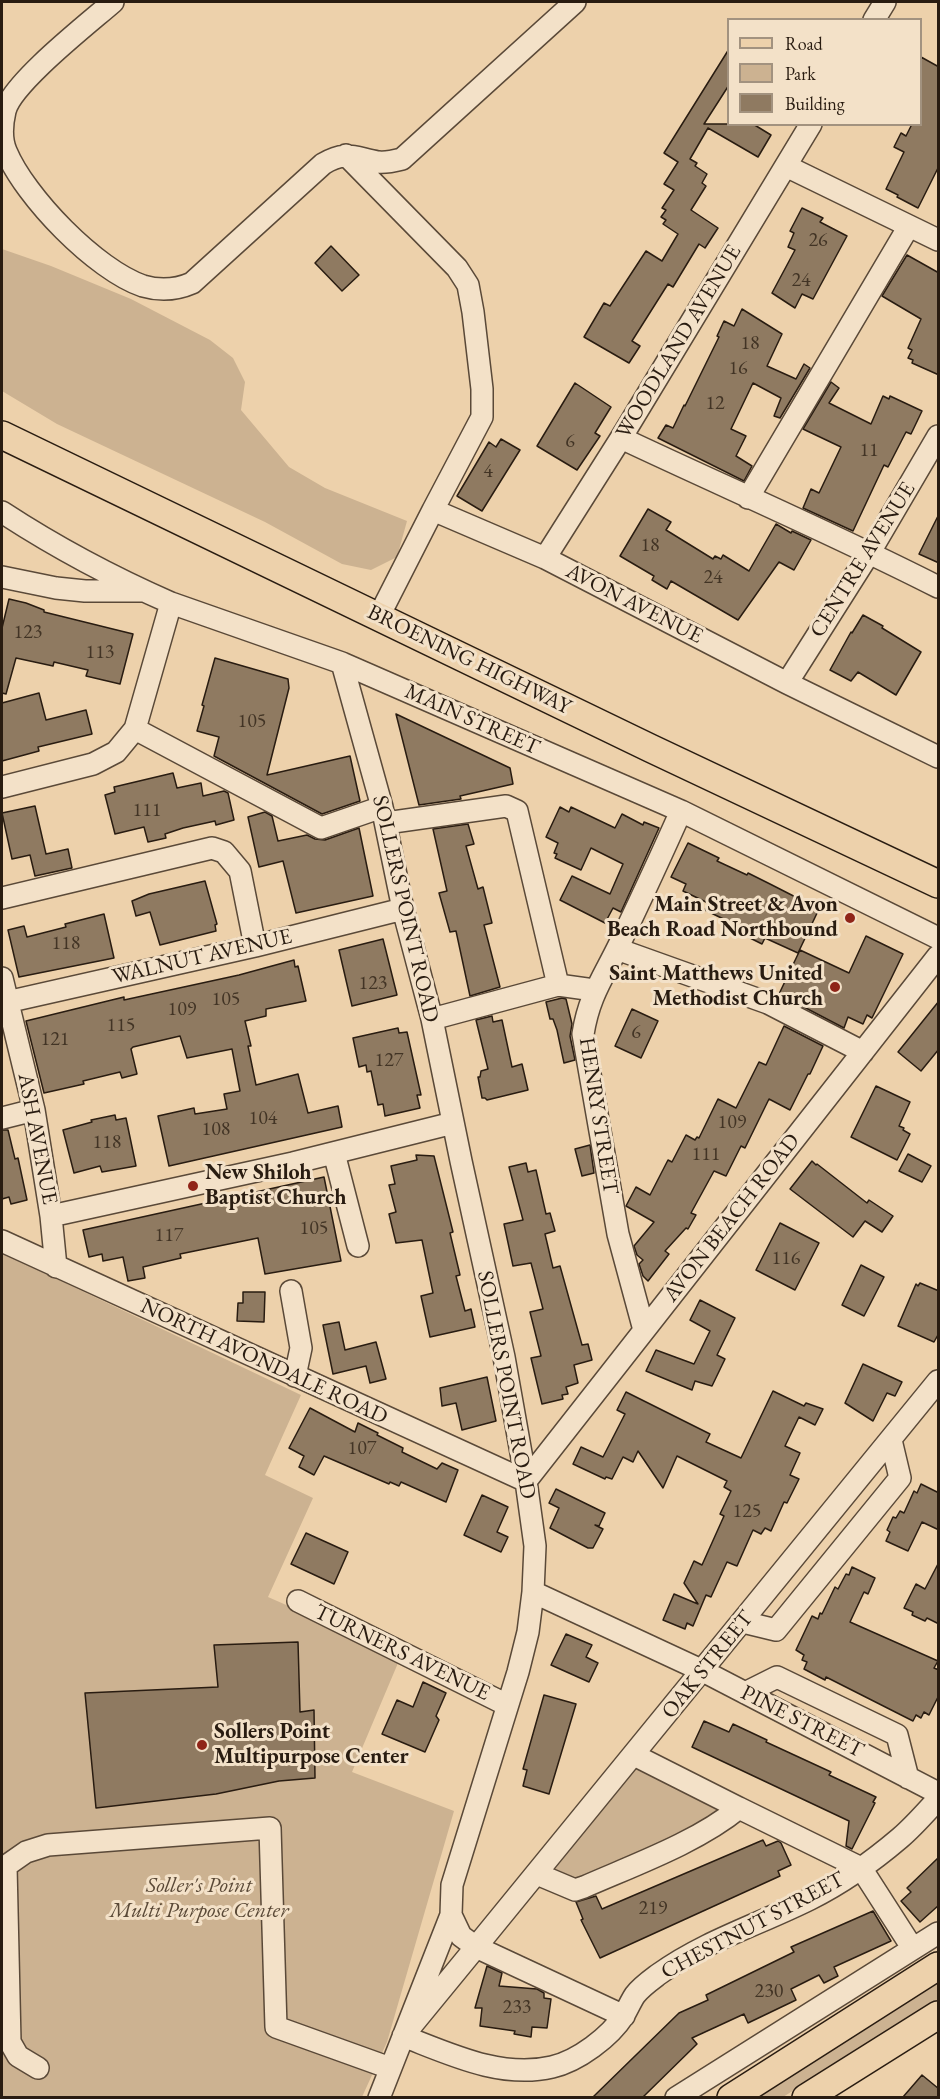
<!DOCTYPE html>
<style>
body{margin:0}
#map{position:relative;width:940px;height:2099px;overflow:hidden;background:#edd1ab;font-family:"EB Garamond",serif}
canvas{display:block}
.frame{position:absolute;inset:0;border:3px solid #291c11;pointer-events:none}
.legend{position:absolute;left:727px;top:18px;width:195px;height:108px;box-sizing:border-box;background:#f3e1c8;border:2px solid #a2927f;margin:0;padding:8px 10px;list-style:none;font-size:18px;color:#291c11}
.legend li{display:flex;align-items:center;gap:12px;height:30px}
.legend b{width:30px;border:2px solid #a2927f}
</style>
<div id="map">
<canvas width="940" height="2099"></canvas>
<div class="frame"></div>
<ul class="legend">
<li><b style="height:8px;background:#edd1ab"></b>Road</li>
<li><b style="height:16px;background:#ccb291"></b>Park</li>
<li><b style="height:16px;background:#8f7a61"></b>Building</li>
</ul>
</div>
<script>
const g = document.querySelector('canvas').getContext('2d');
g.lineJoin = 'round';
function fill(path, color) { g.fillStyle = color; g.fill(path, 'evenodd'); }
function strokePath(path, color, width, dash) { g.strokeStyle = color; g.lineWidth = width; g.lineCap = dash ? 'butt' : 'round'; g.setLineDash(dash || []); g.stroke(path); }
function write(font, color, halo, rows, align = 'center') {
  g.font = font + ' "EB Garamond",serif'; g.lineWidth = 6; g.setLineDash([]); g.textBaseline = 'middle'; g.strokeStyle = halo; g.fillStyle = color; for (const [text, x, y, turn = 0] of rows) {
    g.save(); g.translate(x, y); g.rotate((+turn || 0) * Math.PI / 180); g.textAlign = isNaN(turn) ? turn : align; if (halo) g.strokeText(text, 0, 0); g.fillText(text, 0, 0); g.restore();
  }
}
fill(new Path2D(`
 M2 249 51 266 131 299 210 340 233 358 245 382 241 410 289 467 325 488 407 521 397 557 371 570 342 564 265 522 57 424 2 391Z
 M2 1253 301 1395 265 1475 313 1498 268 1597 334 1626 398 1663 352 1772 454 1811 387 2042 362 2097H2Z
 M639 1764 715 1800 718 1814 582 1881 562 1879 555 1869 613 1795Z
 M938 1982V2000L783 2097 754 2098Z`), '#ccb291');
const building = new Path2D(`
 M729 49V85L704 124H753L771 135 758 157 708 128 690 159 697 163 695 166 707 174 702 183 706 186 691 210 718 228 705 248 699 244 673 287 668 284 632 341 640 346 629 363 584 337 604 303 610 306 646 251 662 261 678 234 663 224 666 220 661 217 666 210 662 208 674 190 664 184 678 162 664 153Z
 M921 57 939 67V166L918 208 897 197 898 195 886 189 904 152 894 147 901 133 906 136 912 124H921Z
 M802 208 823 218 820 222 847 236 813 299 802 294 795 308 772 293 795 250 788 247 794 233 790 231Z
 M331 246 359 275 342 291 315 263Z
 M907 255 939 273V375L912 363 913 360 908 358 912 350 908 348 921 319 882 296Z
 M742 309 782 334 767 366 796 379 804 364 810 368 780 418 774 416 781 398 753 383 731 429 746 436 736 456 752 466 744 481 658 438 666 425 673 428 684 405 685 406 719 337 717 336 724 321 734 326Z
 M831 382 839 388 829 403 871 424 883 396 889 399 890 396 922 411 911 434 906 432 888 467 884 465 853 531 803 508 811 489 819 493 841 447 803 429Z
 M575 383 611 407 595 433 600 436 577 470 537 446Z
 M501 439 520 450 482 511 457 496 489 442 496 447Z
 M648 509 671 522 666 530 713 559 715 556 721 559 723 555 749 571 776 524 791 533 792 531 811 540 794 570 779 562 738 620 671 581 667 589 652 580 654 576 620 556Z
 M939 514V563L919 554Z
 M9 599 26 603 44 610V612L133 634 120 684 86 676 88 670 54 662 53 666 16 658 6 694 2 693V628Z
 M863 615 883 626 882 628 921 652 896 695 858 672 851 681 830 670 851 632 852 633Z
 M215 658 288 679 289 688 267 775 350 756 360 801 322 814 214 756 219 737 197 731 204 706 202 705Z
 M39 693 46 720 86 710 92 734 38 747 39 751 2 761V703Z
 M396 714 510 768 513 784 460 796 461 799 419 805Z
 M173 773 177 788 201 783 203 796 224 791 228 793 234 820 216 825 215 821 183 828 165 834 166 838 148 842 144 827 115 834 105 795 115 792 114 787Z
 M35 806 46 854 68 849 72 868 35 876 30 855 12 859 2 813Z
 M560 807 569 812 571 807 615 828 622 814 643 825 644 822 659 828 621 912 613 908 605 923 560 900 572 876 610 894 623 864 591 848 581 870 555 858 557 854 554 853 558 843 546 837Z
 M265 812 272 816 278 841 307 835 315 839 325 840 359 828 373 896 296 913 283 861 259 867 248 817Z
 M468 824 474 844 466 846 478 889 483 887 492 923 484 925 500 987 470 996 456 931 450 932 439 893 447 891 433 829Z
 M688 843 719 858 717 861 747 875 748 873 770 884 819 909 798 953 765 938 762 944 746 936 748 931 705 910 708 903 683 891 686 884 671 877Z
 M205 881 217 924 215 925 216 931 160 945 150 912 136 916 132 901 149 894Z
 M104 914 114 958 19 977 8 930 24 926 27 937 66 927 65 924Z
 M866 936 903 954 872 1018 867 1015 863 1024 848 1017 844 1028 779 994 800 950 849 973Z
 M383 939 397 995 352 1006 339 950Z
 M294 960 295 967 298 966 306 1001 266 1009V1016L245 1021 251 1046H248L256 1085 298 1074 308 1113 338 1106 342 1127 169 1166 158 1116 194 1108 195 1114 227 1109 224 1094 240 1091 232 1049 187 1058 180 1036 133 1047 131 1049 137 1074 122 1078 120 1072 83 1081 84 1084 44 1093 26 1021 124 997V1000L239 975Z
 M562 998 566 999 572 1024 570 1036 575 1060 564 1063 557 1030 553 1019H550L546 1002Z
 M939 1001V1049L921 1071 898 1052Z
 M632 1009 658 1021 641 1058 615 1046Z
 M492 1016 493 1022 502 1020 512 1067 522 1064 528 1090 487 1100 485 1098H482L478 1077H480L481 1071 488 1069 476 1020Z
 M784 1026 823 1046 810 1074H808L790 1110 769 1099 745 1148 741 1146 726 1176 714 1171 691 1213 696 1215 688 1229 686 1228 665 1251 669 1254 648 1281 643 1276 639 1264 643 1260 637 1255 634 1246 654 1222 626 1206 636 1187 650 1195 668 1160 672 1162 686 1135 695 1140 697 1137 699 1138 718 1099 736 1108 759 1062 766 1065Z
 M398 1028 399 1033 407 1032 421 1095H417L420 1108 385 1116 383 1104 378 1105 371 1071 367 1072 366 1065 359 1067 353 1038Z
 M876 1086 910 1102 899 1126 904 1128 903 1130 910 1134 897 1160 851 1137Z
 M115 1115 116 1120 126 1118 136 1166 102 1172 100 1166 74 1173 63 1130 92 1122 91 1120Z
 M2 1130H8L15 1159 18 1158 27 1200 11 1204 9 1197 2 1199Z
 M590 1145 594 1173 582 1176 575 1149Z
 M908 1154 931 1166 922 1182 899 1171Z
 M416 1155 434 1156 453 1232 450 1233 460 1275 456 1276 465 1311 471 1309 475 1327 430 1337 421 1296 433 1293 422 1240 396 1243 389 1214 396 1212 389 1185 395 1184 391 1166 417 1160Z
 M812 1161 816 1165 817 1164 867 1203 869 1200 893 1216 882 1232 865 1221 853 1237 790 1189Z
 M526 1163 528 1172 536 1170 546 1214 550 1213 555 1231 545 1234 553 1268 560 1266 582 1345 588 1344 592 1360 574 1365 578 1383 566 1387 568 1394 562 1395 563 1399 542 1404 531 1358 541 1356 530 1312 543 1309 531 1263 513 1266 504 1224 523 1220 509 1167Z
 M324 1177 341 1261 265 1274 258 1238 180 1254 181 1258 143 1267 145 1278 128 1281 123 1257 103 1261 102 1254 89 1257 83 1230Z
 M780 1223 819 1243 795 1290 756 1270Z
 M861 1265 884 1277 864 1316 842 1305Z
 M920 1283 939 1291V1333L934 1342 898 1326 916 1284 918 1286Z
 M243 1292H265L264 1322 237 1321 238 1303H243Z
 M700 1300 735 1318 717 1355 725 1359 712 1386 695 1381 692 1390 646 1371 656 1350 694 1364 710 1331 690 1320Z
 M339 1322 345 1350 376 1342 386 1379 370 1383 366 1366 333 1374 323 1325Z
 M863 1364 902 1382 895 1396 887 1393 873 1421 845 1403Z
 M487 1377 496 1421 462 1430 456 1403 442 1406 440 1388Z
 M773 1391 804 1406 806 1403 823 1409 815 1425 799 1417 785 1446 800 1453 790 1475 799 1479 787 1503 784 1502 771 1531 765 1528 761 1534 753 1530 737 1566 727 1562 711 1597 706 1595 693 1626 687 1623 685 1629 663 1620 674 1594 698 1604 684 1583 694 1561 702 1565 724 1516 720 1514 731 1491 724 1487 727 1481 677 1456 663 1488 638 1451 633 1462 623 1457 612 1479 606 1477 605 1479 573 1464 581 1447 603 1457 625 1414 617 1410 626 1392 710 1434 706 1442 741 1458Z
 M310 1408 355 1432 358 1423 378 1433 377 1435 403 1448 402 1452 437 1469 442 1463 458 1470 446 1502 401 1482 399 1486 390 1482 389 1484 324 1456 314 1475 299 1467 304 1456 289 1448Z
 M921 1484 939 1493V1530L922 1522 908 1551 886 1541 890 1532 887 1530 893 1517 896 1518 900 1511 904 1513 914 1491 917 1493Z
 M556 1489 605 1513 599 1526 595 1525 603 1529 593 1548H588L550 1528 559 1508 549 1503Z
 M482 1495 508 1507 497 1532 508 1537 501 1552 464 1535Z
 M306 1533 348 1552 334 1584 291 1564Z
 M939 1562V1624L927 1618 925 1621 912 1615 913 1612 904 1608 916 1584 925 1589Z
 M852 1567 875 1578 868 1594 864 1592 850 1622 938 1661 934 1668 939 1670V1695L929 1715 924 1712 921 1718 916 1715 913 1721 826 1677 825 1680 804 1669 807 1662 802 1660 804 1655 796 1650 812 1616 818 1619 820 1613 822 1614 835 1587 838 1589 846 1574 849 1575Z
 M566 1634 592 1645 586 1657 598 1663 589 1682 551 1665Z
 M298 1642 300 1712 314 1710 315 1778 279 1781 216 1794 96 1808 85 1693 218 1687 214 1645Z
 M423 1682 446 1693 436 1716 439 1720 425 1752 382 1734 397 1700 413 1707Z
 M544 1695 576 1704 549 1794 523 1786 527 1770 523 1769Z
 M704 1721 729 1732 733 1724 767 1740 766 1742 831 1772 829 1775 876 1797 873 1802 875 1803 852 1849 846 1846 849 1821 692 1747Z
 M763 1840 766 1846 778 1841 781 1843 791 1865 778 1871 780 1876 600 1958 581 1920 583 1919 576 1902 596 1896 602 1909Z
 M939 1857V1905L920 1922 901 1901 911 1892 907 1888Z
 M873 1911 891 1941 834 1967 838 1976 824 1983 819 1975 791 1989 796 2000 748 2023 744 2014 692 2038 697 2044 643 2097H593L679 2013 708 2000 706 1995 794 1952 791 1947Z
 M487 1966 502 1973 499 1986 537 1989 544 1993V1998L551 1999 547 2028 532 2027 531 2037 514 2034 515 2031 480 2026 482 2008H475Z
 M922 2075 939 2089V2097H903Z`);
fill(building, '#8f7a61');
strokePath(building, '#291c11', 1.5);
const minor = new Path2D(`
 M113 2C89 23 12 83 5 111 2 124 1 139 6 151 25 197 96 270 143 286 160 291 176 290 192 283L323 164C346 150 355 158 378 162 386 163 394 161 402 159L575 2
 M874 20 885 2
 M346 155 457 268 468 285 473 312 482 389V417L433 510
 M786 166 938 240
 M621 438C727 488 834 534 938 587
 M748 498 909 226
 M2 512C54 546 114 578 171 603L342 663 681 811 938 938
 M545 558 621 438 811 124
 M2 577 56 588 85 591H140
 M379 616 433 510 545 558 787 683 938 757
 M342 663 382 807 403 909 432 1019 461 1161 504 1357 526 1481 535 1546 533 1592 528 1632 518 1672 452 1885 451 1915 379 2098
 M787 683 870 552 938 436
 M135 729 321 828 382 807
 M2 787 93 764 116 752 135 729 171 603
 M386 823 506 806 517 811 558 985
 M2 898 212 848 224 852 240 871 255 946
 M617 949 768 1003 863 1052
 M2 978 34 1110 51 1216 56 1267
 M2 1003 255 946 403 909
 M432 1019 558 985 594 990
 M2 1118 34 1110
 M334 1153 358 1246
 M51 1216 293 1163 453 1123
 M2 1241 526 1481
 M291 1291 301 1348 295 1376
 M644 1330 618 1234 583 1034C589 996 603 978 619 945 640 901 661 856 681 811
 M526 1481 938 956
 M533 1592 703 1671 938 1793
 M298 1601 507 1705
 M743 1622 776 1630 900 1478 891 1440
 M745 1693 777 1677 897 1735 908 1778
 M634 1755 739 1808
 M537 1874 575 1890 584 1887C634 1865 698 1842 739 1808L861 1868 913 1949
 M451 1915 461 1936 476 1947 938 1381
 M624 2016 476 1947 403 2036C450 2054 501 2079 552 2067 578 2061 610 2037 624 2015 628 2008 631 2001 635 1995 641 1987 651 1980 659 1974 705 1941 760 1924 810 1899 842 1883 873 1861 900 1838 914 1826 926 1812 938 1799
 M38 2068 18 2056 10 2042 6 1866 26 1852 48 1845 270 1828 276 2027 390 2068
 M676 2098 938 1933`);
const major = new Path2D(`
 M2 435 650 748 938 884
 M731 2098 938 1966
 M806 2098 938 2015`);
strokePath(minor, '#5a4938', 24);
strokePath(major, '#291c11', 30);
strokePath(minor, '#f3e1c8', 21);
strokePath(major, '#edd1ab', 27);
for (const [x, y, r, color] of [
 [850,918,6,"#8f2418"],
 [835,987,6,"#8f2418"],
 [193,1186,6,"#8f2418"],
 [202,1745,6,"#8f2418"]
]) { const dot = new Path2D(); dot.arc(x, y, r, 0, 2 * Math.PI); g.fillStyle = color; g.fill(dot); strokePath(dot, '#f3e1c8', 2); }
write('20px', '#423425', null, [
 ["26",818,241],
 ["24",801,281],
 ["18",750,344],
 ["16",738,369],
 ["12",715,404],
 ["6",570,442],
 ["11",869,451],
 ["4",488,472],
 ["18",650,546],
 ["24",713,578],
 ["123",28,633],
 ["113",100,653],
 ["105",252,722],
 ["111",147,811],
 ["118",66,944],
 ["123",373,984],
 ["105",226,1000],
 ["109",182,1010],
 ["115",121,1026],
 ["6",636,1033],
 ["121",55,1040],
 ["127",389,1061],
 ["104",263,1119],
 ["109",732,1123],
 ["108",216,1130],
 ["118",107,1143],
 ["111",706,1155],
 ["105",314,1229],
 ["117",169,1236],
 ["116",786,1259],
 ["107",362,1449],
 ["125",747,1512],
 ["219",653,1909],
 ["230",769,1992],
 ["233",517,2008]
]);
write('22px', '#291c11', '#f3e1c8', [
 ["WOODLAND AVENUE",679,342,-59],
 ["CENTRE AVENUE",863,560,-58],
 ["AVON AVENUE",634,604,27],
 ["BROENING HIGHWAY",469,660,26],
 ["MAIN STREET",472,720,24],
 ["SOLLERS POINT ROAD",405,909,77],
 ["WALNUT AVENUE",202,957,-13],
 ["HENRY STREET",598,1116,81],
 ["ASH AVENUE",37,1139,79],
 ["AVON BEACH ROAD",732,1218,-52],
 ["NORTH AVONDALE ROAD",264,1362,25],
 ["SOLLERS POINT ROAD",506,1385,79],
 ["TURNERS AVENUE",402,1653,26],
 ["OAK STREET",708,1665,-51],
 ["PINE STREET",802,1722,27],
 ["CHESTNUT STREET",753,1926,-28]
]);
write('bold 22px', '#291c11', '#f3e1c8', [
 ["Main Street & Avon",838,905],
 ["Beach Road Northbound",838,930],
 ["Saint Matthews United",823,974],
 ["Methodist Church",823,999],
 ["New Shiloh",205,1173,"left"],
 ["Baptist Church",205,1198,"left"],
 ["Sollers Point",214,1732,"left"],
 ["Multipurpose Center",214,1757,"left"]
], 'right');
write('italic 22px', '#5a4937', '#f3e1c8', [
 ["Soller's Point",199,1886],
 ["Multi Purpose Center",199,1911]
]);
</script>
